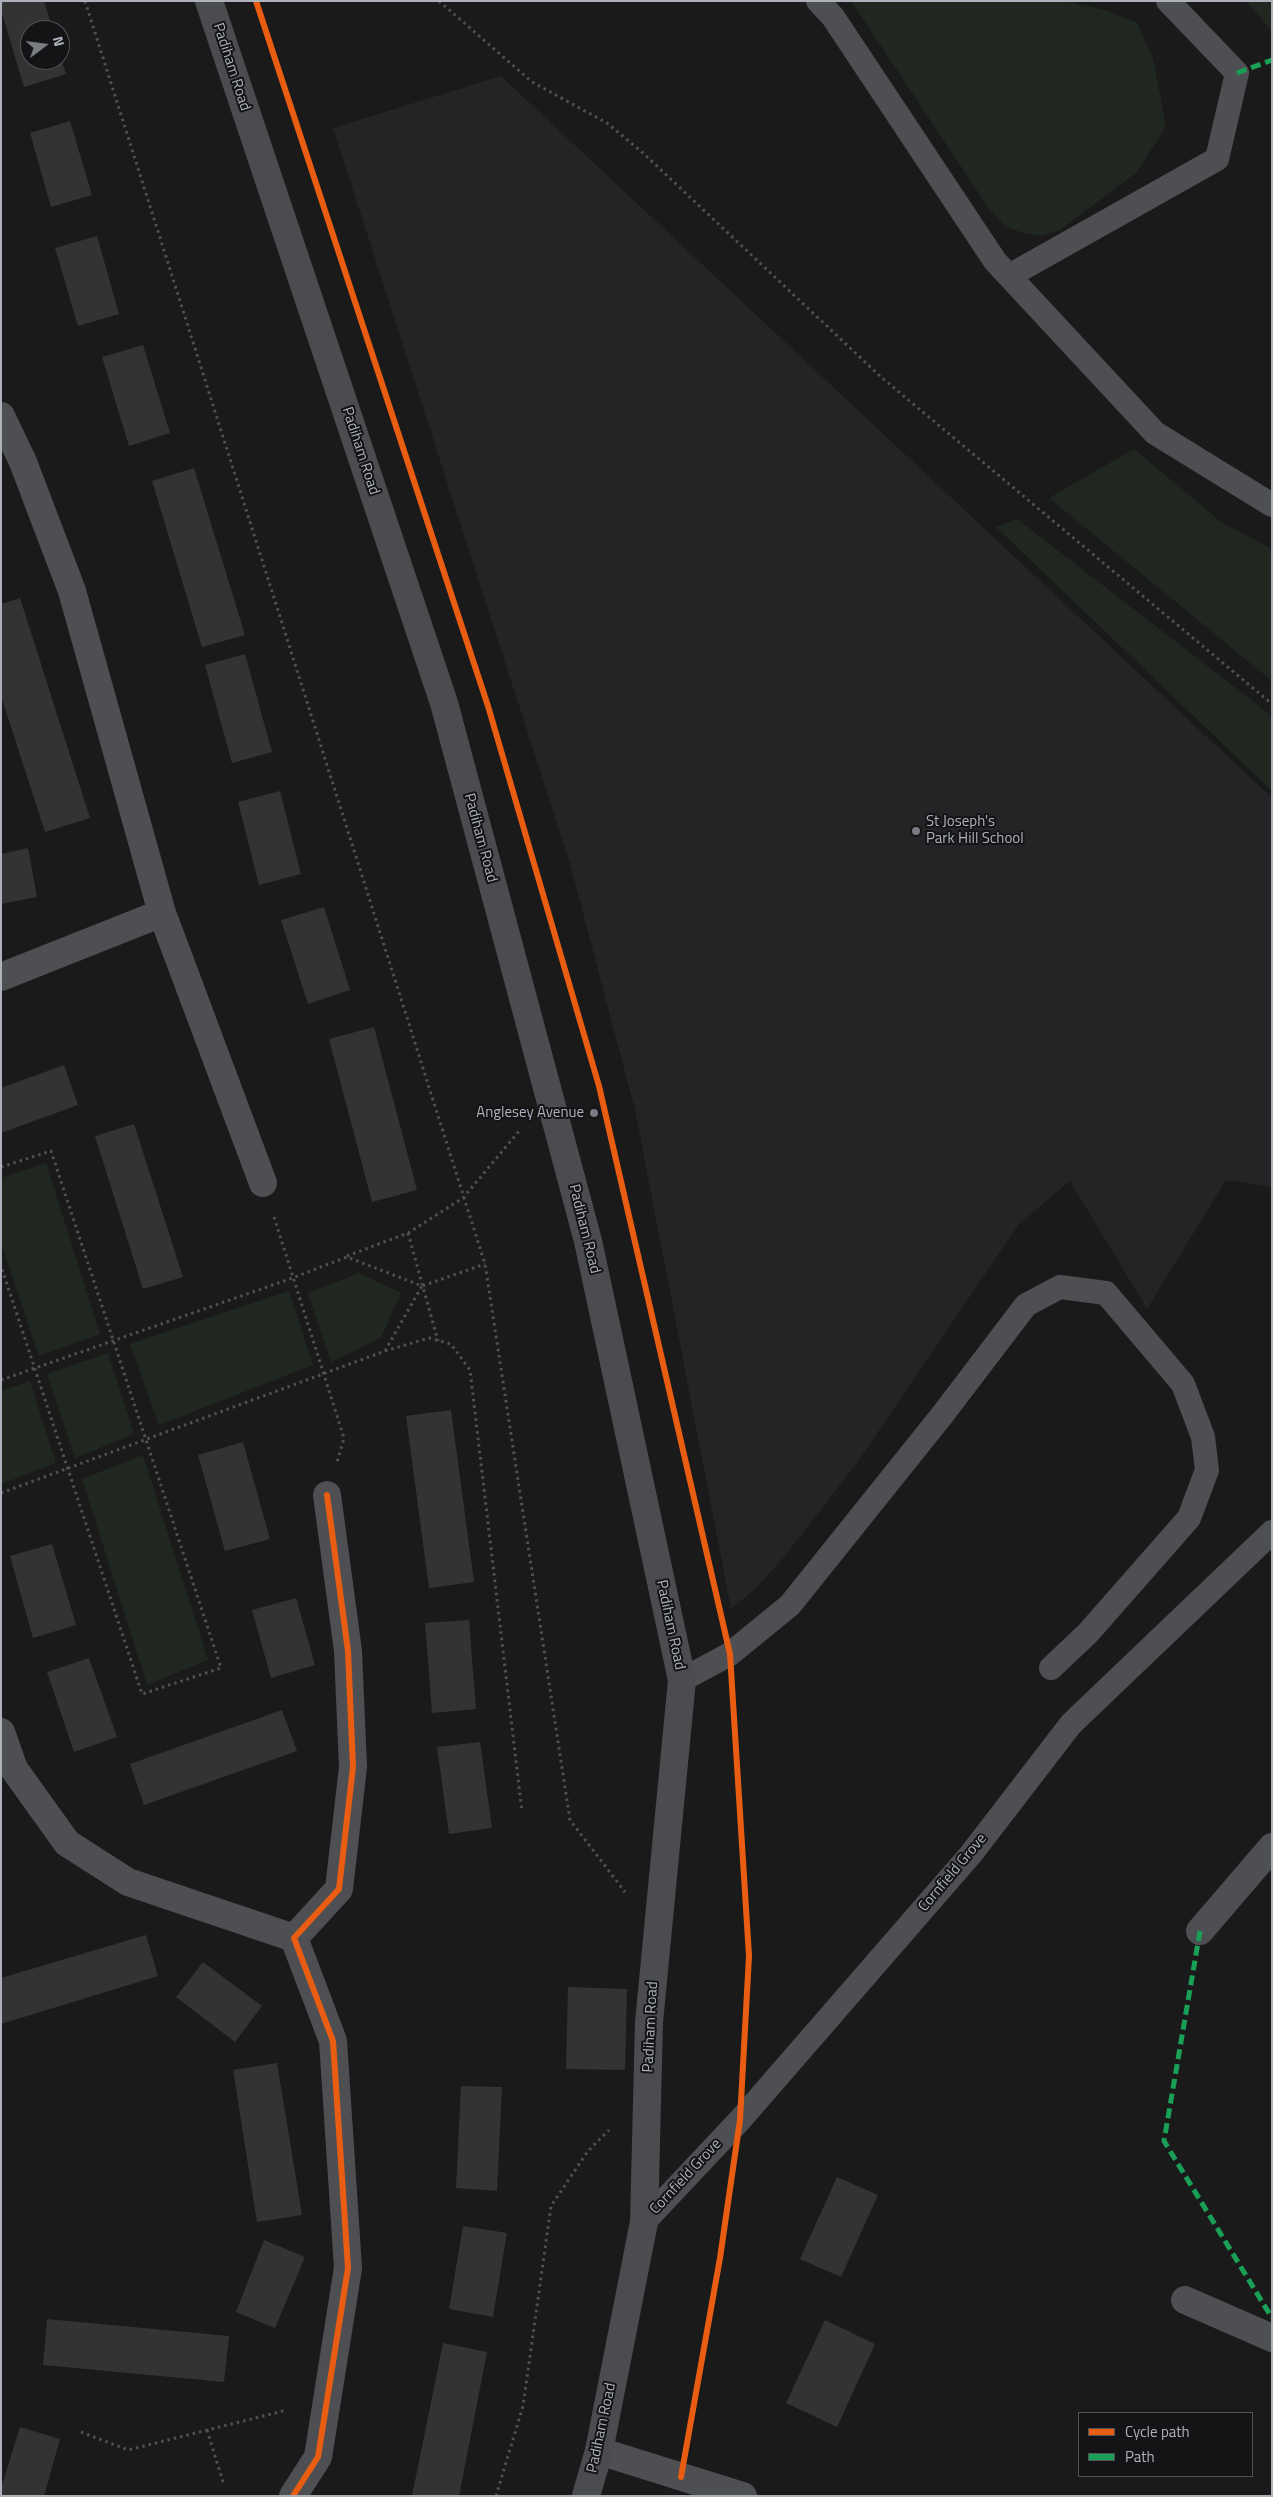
<!DOCTYPE html>
<style>
body{margin:0}
#map{position:relative;width:1273px;height:2497px;overflow:hidden;background:#1a1a1a;font-family:"Titillium Web",sans-serif}
canvas{display:block}
.frame{position:absolute;inset:0;border:2px solid #acb1ba;pointer-events:none}
.legend{position:absolute;left:1078px;top:2412px;width:175px;height:65px;box-sizing:border-box;background:#141416;border:1px solid #515358;margin:0;padding:6px 9px;list-style:none;font-size:15px;color:#acb1ba}
.legend li{display:flex;align-items:center;gap:10px;height:25px}
.legend b{width:25px;border:1px solid #515358}
.north{position:absolute;left:20px;top:20px;width:50px;height:50px;box-sizing:border-box;background:#141416;border:1px solid #515358;border-radius:50%;rotate:75deg;font-size:14px;font-weight:700;line-height:20px;text-align:center;color:#acb1ba}
.north::after{content:'';display:block;margin:auto;width:18px;height:22px;background:#797c82;clip-path:polygon(50% 0,100% 100%,50% 72%,0 100%)}
</style>
<div id="map">
<canvas width="1273" height="2497"></canvas>
<div class="frame"></div>
<ul class="legend">
<li><b style="height:6px;background:#e95d12"></b>Cycle path</li>
<li><b style="height:6px;background:#1a9f57"></b>Path</li>
</ul>
<div class="north">N</div>
</div>
<script>
const g = document.querySelector('canvas').getContext('2d');
g.lineJoin = 'round';
function fill(path, color) { g.fillStyle = color; g.fill(path, 'evenodd'); }
function strokePath(path, color, width, dash) { g.strokeStyle = color; g.lineWidth = width; g.lineCap = dash ? 'butt' : 'round'; g.setLineDash(dash || []); g.stroke(path); }
function write(font, color, halo, rows, align = 'center') {
  g.font = font + ' "Titillium Web",sans-serif'; g.lineWidth = 4; g.setLineDash([]); g.textBaseline = 'middle'; g.strokeStyle = halo; g.fillStyle = color; for (const [text, x, y, turn = 0] of rows) {
    g.save(); g.translate(x, y); g.rotate((+turn || 0) * Math.PI / 180); g.textAlign = isNaN(turn) ? turn : align; if (halo) g.strokeText(text, 0, 0); g.fillText(text, 0, 0); g.restore();
  }
}
fill(new Path2D(`
 M501 76 1272 798V1187L1226 1180 1147 1309 1070 1181 1019 1224 857 1463 785 1556 755 1589 731 1609 635 1110 570 864 333 128Z`), '#242426');
fill(new Path2D(`
 M851 1H1064L1105 10 1137 23 1153 58 1166 127 1136 173 1060 230 1040 236 1021 232 1006 227 990 210Z
 M1246 1H1272V31Z
 M1134 449 1221 522 1272 549V681L1049 498Z
 M1017 519 1272 716V791L996 527Z
 M46 1163 100 1334 39 1356 1 1243V1178Z
 M359 1273 401 1293 381 1338 331 1362 308 1293Z
 M289 1291 313 1365 159 1425 130 1344Z
 M108 1353 134 1434 75 1458 47 1374Z
 M30 1381 56 1463 1 1484V1391Z
 M143 1455 208 1660 147 1685 82 1479Z`), '#202720');
fill(new Path2D(`
 M1 1H44L53 30H30V60H60V56L66 74 24 87 1 10Z
 M70 121 92 195 51 207 30 133Z
 M97 236 119 314 78 326 55 248Z
 M143 345 170 433 129 446 102 357Z
 M194 468 245 635 202 647 152 481Z
 M20 598 90 818 45 832 1 696V604Z
 M245 654 272 752 232 763 205 665Z
 M280 791 301 874 259 885 238 802Z
 M28 848 37 897 1 904V854Z
 M324 907 350 990 308 1004 281 920Z
 M374 1027 417 1190 372 1202 329 1039Z
 M64 1065 78 1105 1 1133V1088Z
 M134 1124 183 1277 143 1289 95 1136Z
 M451 1410 474 1582 429 1588 406 1416Z
 M243 1442 270 1539 225 1551 198 1455Z
 M52 1544 76 1625 33 1638 10 1556Z
 M296 1598 315 1665 271 1678 252 1610Z
 M469 1620 476 1709 432 1713 425 1623Z
 M89 1658 117 1737 74 1752 47 1672Z
 M282 1710 297 1751 144 1805 130 1764Z
 M480 1742 492 1828 449 1834 437 1747Z
 M146 1935 158 1976 1 2024V1978Z
 M203 1962 262 2006 235 2042 176 1997Z
 M568 1987 627 1989 625 2070 566 2069Z
 M277 2063 302 2215 257 2222 233 2070Z
 M461 2086 502 2087 497 2191 456 2188Z
 M837 2177 878 2195 841 2277 800 2259Z
 M463 2226 507 2233 493 2317 449 2309Z
 M264 2240 305 2257 275 2328 236 2312Z
 M47 2319 229 2336 224 2382 43 2365Z
 M825 2320 875 2344 837 2427 786 2403Z
 M443 2343 487 2352 459 2496H412Z
 M20 2427 60 2439 44 2496H1V2488Z`), '#333334');
strokePath(new Path2D(`
 M85 1 485 1264 570 1820 625 1892
 M439 1 532 82 607 123 643 153 881 377 1272 704
 M1 1167 51 1151 221 1668 142 1694 1 1266
 M274 1217 344 1438 337 1462
 M408 1233 438 1341
 M347 1256 408 1233 463 1198 520 1130
 M385 1351 429 1338 451 1344 470 1370 522 1812
 M1 1380 287 1280 347 1257 422 1286 485 1264
 M1 1493 385 1351 422 1286
 M207 2430 224 2485
 M81 2432 128 2450 287 2410
 M496 2496 523 2406 551 2206 588 2151 609 2130`), '#505154', 3, [2.5, 4]);
strokePath(new Path2D(`
 M818 1 833 17 995 261 1155 433 1272 505
 M1009 276 1217 159 1237 73 1168 1
 M682 1680 730 1654 790 1605 943 1414 1026 1305 1060 1287 1106 1293 1183 1384 1203 1437 1207 1470 1189 1518 1088 1633 1051 1668
 M644 2222 740 2120 971 1854 1071 1724 1272 1532`), '#4e4f53', 24);
strokePath(new Path2D(`
 M1 416 23 462 72 591 162 913 263 1183
 M1 977 162 913
 M1 1732 14 1769 67 1843 128 1882 294 1938
 M1200 1931 1272 1847
 M1185 2300 1272 2338
 M599 2451 743 2496
 M293 2496 318 2457 348 2268 333 2041 294 1938 339 1889 353 1767 348 1651 327 1495`), '#4e4f53', 28);
strokePath(new Path2D(`
 M209 1 444 703 588 1241 682 1680 649 2022 644 2222 599 2451 586 2496`), '#4b4c4f', 28);
strokePath(new Path2D(`
 M1237 73 1272 60
 M1200 1931 1164 2141 1272 2318`), '#1a9f57', 5, [10, 5]);
strokePath(new Path2D(`
 M256 1 488 706 599 1086 730 1654 749 1956 740 2120 720 2258 681 2477
 M293 2496 318 2457 348 2268 333 2041 294 1938 339 1889 353 1767 348 1651 327 1495`), '#e95d12', 6);
for (const [x, y, r, color] of [
 [916,831,5,"#797c82"],
 [594,1113,5,"#797c82"]
]) { const dot = new Path2D(); dot.arc(x, y, r, 0, 2 * Math.PI); g.fillStyle = color; g.fill(dot); strokePath(dot, '#141416', 2); }
write('15px', '#acb1ba', '#141416', [
 ["Padiham Road",231,67,72],
 ["Padiham Road",360,451,72],
 ["Padiham Road",480,838,75],
 ["Padiham Road",584,1229,76],
 ["Padiham Road",670,1625,78],
 ["Cornfield Grove",953,1873,-50],
 ["Padiham Road",651,2027,-87],
 ["Cornfield Grove",686,2177,-47],
 ["Padiham Road",602,2428,-78]
]);
write('15px', '#acb1ba', '#141416', [
 ["St Joseph's",926,822],
 ["Park Hill School",926,839],
 ["Anglesey Avenue",584,1113,"right"]
], 'left');
</script>
